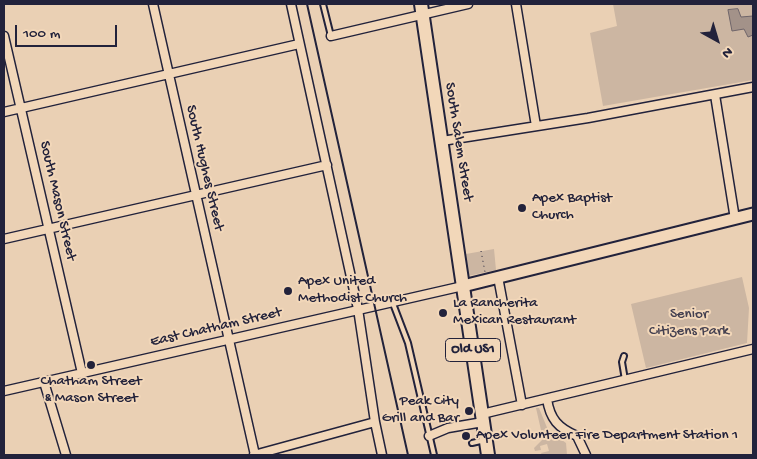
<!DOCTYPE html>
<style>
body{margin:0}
#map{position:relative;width:757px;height:459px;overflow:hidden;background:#ead0b4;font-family:"Gochi Hand",sans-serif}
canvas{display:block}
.frame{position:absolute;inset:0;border:5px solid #22223b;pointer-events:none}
.north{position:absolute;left:692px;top:15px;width:50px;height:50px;-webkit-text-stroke:4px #f2d7b9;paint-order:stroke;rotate:141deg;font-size:14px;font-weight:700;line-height:20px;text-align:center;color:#22223b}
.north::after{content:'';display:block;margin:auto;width:18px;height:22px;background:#22223b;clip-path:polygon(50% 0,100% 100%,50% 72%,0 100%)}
.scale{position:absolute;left:15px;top:25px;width:102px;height:22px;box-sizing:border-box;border:2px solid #22223b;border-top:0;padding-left:6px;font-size:15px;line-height:18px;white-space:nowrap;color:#22223b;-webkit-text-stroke:4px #f2d7b9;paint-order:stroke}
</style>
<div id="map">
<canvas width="757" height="459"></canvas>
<div class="frame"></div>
<div class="north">N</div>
<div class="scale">100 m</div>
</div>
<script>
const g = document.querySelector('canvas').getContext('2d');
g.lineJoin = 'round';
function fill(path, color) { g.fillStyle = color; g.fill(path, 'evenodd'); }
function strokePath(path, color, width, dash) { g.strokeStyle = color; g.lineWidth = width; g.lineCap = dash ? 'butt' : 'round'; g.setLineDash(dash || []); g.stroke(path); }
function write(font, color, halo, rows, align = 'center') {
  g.font = font + ' "Gochi Hand",sans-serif'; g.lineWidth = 4; g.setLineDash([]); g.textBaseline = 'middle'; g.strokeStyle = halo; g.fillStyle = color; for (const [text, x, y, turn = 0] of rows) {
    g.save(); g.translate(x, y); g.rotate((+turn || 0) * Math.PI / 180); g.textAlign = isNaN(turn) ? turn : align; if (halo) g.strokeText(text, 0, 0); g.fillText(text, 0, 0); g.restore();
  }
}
fill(new Path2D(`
 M613 4H753V80L603 106 590 33 617 26Z
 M494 249 496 270 468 276 466 254Z
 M742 277 749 308 747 343 646 368 631 304Z
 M536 408H539L548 430 566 443 567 455H542L541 453 549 451 547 444 540 446 541 450 535 451 534 448 543 439Z`), '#ccb6a2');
const water = new Path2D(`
 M738 9 741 17 753 16V35L748 37 744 29 732 31 728 10Z`);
fill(water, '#a39289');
strokePath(water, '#6f656a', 1);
const lane = new Path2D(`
 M323 4 331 36
 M392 301 408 343 434 455
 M624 356 622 362 625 380
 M472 443 485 440`);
const street = new Path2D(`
 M153 4 255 455
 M291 4 358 309 375 422 382 455
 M516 4 536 126
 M4 36 82 373
 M331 36 468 4
 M715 95 735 219
 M4 112 299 44
 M442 141 588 118 753 87
 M4 239 327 165
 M498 277 522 405
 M44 382 66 455
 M4 391 463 286
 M547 399C550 419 558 428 577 436L586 455
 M482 414 753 349
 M429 436 448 428 483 422
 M254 455 375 422`);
const secondary = new Path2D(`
 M463 286 753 214`);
const primary = new Path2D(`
 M421 4 488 455`);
strokePath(lane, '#22223b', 8);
strokePath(street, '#22223b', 11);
strokePath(secondary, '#22223b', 15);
strokePath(primary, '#22223b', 16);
strokePath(new Path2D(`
 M481 251 485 272`), '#22223b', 1, [1, 4]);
strokePath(lane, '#f2d7b9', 4);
strokePath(street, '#f2d7b9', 8);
strokePath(secondary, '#f2d7b9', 11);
strokePath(primary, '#f2d7b9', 12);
strokePath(new Path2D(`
 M307 4 408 455`), '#22223b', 2);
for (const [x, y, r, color] of [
 [522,208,5,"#22223b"],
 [288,291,5,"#22223b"],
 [443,313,5,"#22223b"],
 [91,365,5,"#22223b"],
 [469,411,5,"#22223b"],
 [466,436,5,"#22223b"]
]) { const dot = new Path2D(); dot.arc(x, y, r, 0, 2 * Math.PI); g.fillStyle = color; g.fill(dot); strokePath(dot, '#f2d7b9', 2); }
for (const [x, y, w] of [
 [473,350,55]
]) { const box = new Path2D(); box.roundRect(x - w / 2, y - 11.5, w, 23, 4); g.fillStyle = '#f2d7b9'; g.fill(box); strokePath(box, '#22223b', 1); }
write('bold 14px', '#22223b', null, [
 ["Old US1",473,350]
]);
write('15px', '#22223b', '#f2d7b9', [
 ["South Salem Street",458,142,81],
 ["South Hughes Street",204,168,77],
 ["South Mason Street",57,201,77],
 ["East Chatham Street",216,328,-13]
]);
write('15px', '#22223b', '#f2d7b9', [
 ["Apex Baptist",532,199],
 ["Church",532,216],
 ["Apex United",298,282],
 ["Methodist Church",298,299],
 ["La Rancherita",453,304],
 ["Mexican Restaurant",453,321],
 ["Chatham Street",91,382,"center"],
 ["& Mason Street",91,399,"center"],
 ["Peak City",459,402,"right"],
 ["Grill and Bar",459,419,"right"],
 ["Apex Volunteer Fire Department Station 1",476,436]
], 'left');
write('15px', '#444050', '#f2d7b9', [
 ["Senior",689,315],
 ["Citizens Park",689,332]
]);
</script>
